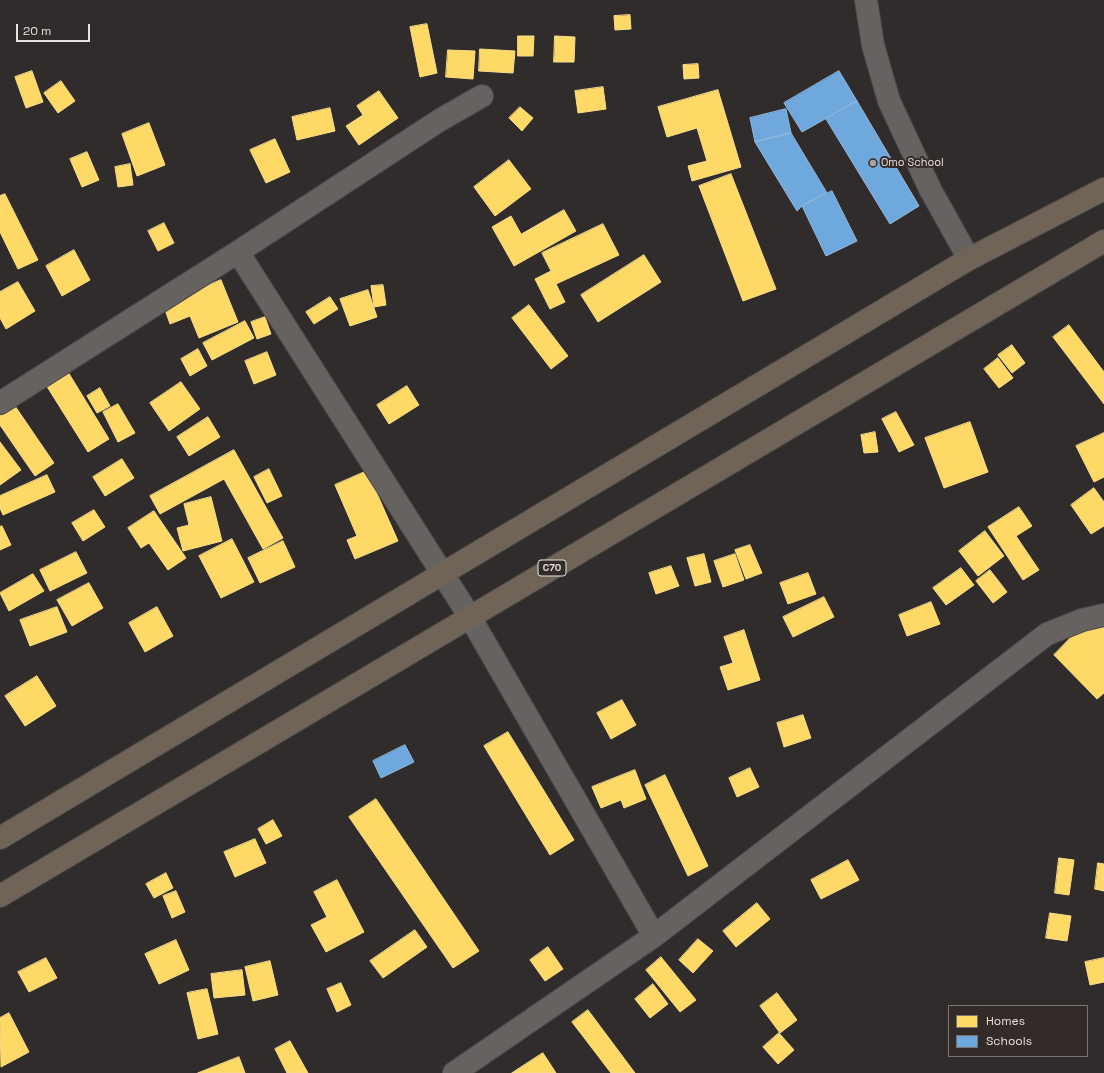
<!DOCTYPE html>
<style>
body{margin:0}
#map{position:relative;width:1104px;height:1073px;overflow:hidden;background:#302c2b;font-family:"Space Grotesk",sans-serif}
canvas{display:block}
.legend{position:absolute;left:948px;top:1005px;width:140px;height:52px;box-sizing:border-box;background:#332b28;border:1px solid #7b7472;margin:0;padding:5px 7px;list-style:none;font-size:12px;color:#e7e2e0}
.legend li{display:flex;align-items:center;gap:8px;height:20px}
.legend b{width:20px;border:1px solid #7b7472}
.scale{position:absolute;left:16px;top:24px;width:74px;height:18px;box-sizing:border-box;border:2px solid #e7e2e0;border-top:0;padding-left:5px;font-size:12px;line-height:14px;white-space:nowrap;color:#e7e2e0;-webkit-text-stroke:3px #332b28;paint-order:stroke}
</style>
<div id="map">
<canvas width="1104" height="1073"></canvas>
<ul class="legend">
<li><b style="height:11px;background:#ffd966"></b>Homes</li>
<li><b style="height:11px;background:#6fa8dc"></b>Schools</li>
</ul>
<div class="scale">20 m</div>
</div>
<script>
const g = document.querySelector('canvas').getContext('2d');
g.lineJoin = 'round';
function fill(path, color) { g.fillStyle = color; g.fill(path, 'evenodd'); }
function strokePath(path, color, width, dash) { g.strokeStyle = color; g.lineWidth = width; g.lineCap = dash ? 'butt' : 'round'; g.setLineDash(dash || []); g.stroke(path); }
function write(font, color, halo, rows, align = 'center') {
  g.font = font + ' "Space Grotesk",sans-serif'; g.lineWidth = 4; g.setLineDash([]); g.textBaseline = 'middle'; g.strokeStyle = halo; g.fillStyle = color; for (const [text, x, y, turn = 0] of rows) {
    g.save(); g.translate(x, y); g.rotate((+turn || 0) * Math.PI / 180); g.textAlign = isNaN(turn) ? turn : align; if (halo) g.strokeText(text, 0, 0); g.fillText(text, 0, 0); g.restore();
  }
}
const homes = new Path2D(`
 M630 15 631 29 615 30 614 16Z
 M427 24 437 73 420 77 410 27Z
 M518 36H534L533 56H518Z
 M555 36 575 37 574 62H554Z
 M480 49 515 51 513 73 479 71Z
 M448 50 475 51 473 79 446 77Z
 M698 64 699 78 684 79 683 65Z
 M32 71 43 102 26 108 15 77Z
 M61 81 75 101 58 113 44 93Z
 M603 87 606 109 578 113 575 91Z
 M718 90 741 167 692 181 688 166 707 161 697 128 667 137 658 107Z
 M379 91 398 118 359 145 346 126 363 115 357 106Z
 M520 107 533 118 522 131 509 118Z
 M330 108 335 131 297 140 292 117Z
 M149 123 165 165 137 176 122 134Z
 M275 139 290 172 266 183 250 150Z
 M87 152 99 180 82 187 70 159Z
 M509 160 531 189 495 216 474 187Z
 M130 164 133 185 118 187 115 167Z
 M731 174 776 289 743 301 699 186Z
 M5 194 38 260 18 269 0 232V196Z
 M564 210 576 231 514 266 492 227 511 216 521 234Z
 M164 223 174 243 158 251 148 231Z
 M603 224 619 255 556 284 565 302 550 309 535 279 551 271 542 253Z
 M74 250 90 280 62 296 46 266Z
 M644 255 661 282 598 322 581 295Z
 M221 280 238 322 199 338 190 316 170 324 163 304Z
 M18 282 35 311 6 329 0 318V292Z
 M383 285 386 305 374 307 371 286Z
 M368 290 377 317 350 326 340 299Z
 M330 297 338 309 314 324 306 312Z
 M529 305 568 356 551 369 512 318Z
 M265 317 271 334 257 339 251 322Z
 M245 321 254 338 212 360 203 343Z
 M1069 325 1104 372V404L1053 337Z
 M1012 345 1025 363 1012 373 998 355Z
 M198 349 207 366 190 376 181 359Z
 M267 352 276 375 254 384 245 361Z
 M998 358 1013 378 999 388 984 369Z
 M68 372 109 439 88 452 46 385Z
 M181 382 200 409 169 431 150 403Z
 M407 386 419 405 389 424 377 405Z
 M100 388 110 406 97 413 87 396Z
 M118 404 135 433 118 442 103 412Z
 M15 406 54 463 35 476 0 425V416Z
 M896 412 914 445 899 452 882 419Z
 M208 417 220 437 189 456 177 437Z
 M970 422 988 472 944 488 925 438Z
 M875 432 878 452 864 453 861 435Z
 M1104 433V477L1094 482 1076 446Z
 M0 442 21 470 0 485Z
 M234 450 283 538 263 549 224 479 160 514 150 496Z
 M122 459 134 478 105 496 93 477Z
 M269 469 282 496 267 503 254 477Z
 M367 471 398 541 355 559 347 540 357 536 335 485Z
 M47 475 55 492 3 515 0 508V496Z
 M1094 488 1104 502V526L1091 534 1071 505Z
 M211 497 222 541 183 551 177 528 189 525 184 504Z
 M1019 507 1032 526 1016 536 1039 570 1023 580 988 527Z
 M94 510 105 527 83 541 72 523Z
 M154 511 186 558 168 570 149 543 141 548 128 528Z
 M2 526 11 545 0 550V527Z
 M985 531 1004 556 978 576 959 551Z
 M232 539 254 582 221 598 199 556Z
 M283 541 295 567 260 583 248 558Z
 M750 545 762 573 746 579 735 550Z
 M76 552 87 573 50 591 40 570Z
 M704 554 711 582 695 586 687 558Z
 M735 554 744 580 723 587 714 561Z
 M671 566 679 586 656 594 649 573Z
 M961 568 974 585 946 605 933 588Z
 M990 570 1007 592 993 603 976 581Z
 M808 573 816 594 788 604 780 583Z
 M33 574 44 591 9 611 0 593Z
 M89 583 103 608 72 626 57 600Z
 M824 597 834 617 793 637 783 617Z
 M931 602 940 624 907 636 899 615Z
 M57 607 67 632 30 646 20 620Z
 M157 607 173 636 145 652 129 623Z
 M1094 614 1104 624V693L1097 699 1054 655Z
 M744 630 760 680 728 690 720 667 733 663 724 637Z
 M37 676 56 706 25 726 5 696Z
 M622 700 636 725 611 739 597 713Z
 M803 715 811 738 784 747 777 723Z
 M508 732 574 840 550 855 484 746Z
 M750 768 759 787 737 797 729 778Z
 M635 770 646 799 624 808 621 800 601 808 592 787Z
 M665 775 708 866 688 876 645 785Z
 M376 799 479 951 453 968 349 817Z
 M273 820 282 836 266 844 258 829Z
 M255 839 266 863 235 877 224 852Z
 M1059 858 1074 860 1069 895 1055 893Z
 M848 860 859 880 821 899 811 880Z
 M1098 863 1104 864V891L1095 889Z
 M166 873 173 888 154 898 146 884Z
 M337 880 364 932 326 952 311 925 327 917 314 892Z
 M176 891 185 912 172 918 163 896Z
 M757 903 770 919 736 947 723 931Z
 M1050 913 1071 916 1067 941 1046 938Z
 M415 930 427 947 383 978 370 961Z
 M698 939 713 951 693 973 679 960Z
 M176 940 189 970 159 984 145 954Z
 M548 947 563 969 545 981 530 960Z
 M661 957 696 1000 680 1012 646 970Z
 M46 958 57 978 29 992 18 972Z
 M1104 958V982L1090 985 1085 962Z
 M270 961 278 995 253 1001 245 967Z
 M242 970 245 995 214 998 211 974Z
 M341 983 351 1005 337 1012 327 989Z
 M653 984 668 1004 650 1018 635 999Z
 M207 989 218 1034 198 1039 187 993Z
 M777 993 797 1020 780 1033 760 1006Z
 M588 1010 635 1073H611L572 1022Z
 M9 1013 29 1052 1 1067 0 1018Z
 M779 1033 794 1050 778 1064 763 1047Z
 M290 1041 308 1073H287L275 1049Z
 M543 1053 556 1073H512Z
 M239 1057 245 1073H198Z`);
fill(homes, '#ffd966');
strokePath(homes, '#f8dc8b', 1);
const schools = new Path2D(`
 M839 71 857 101 802 132 784 103Z
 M857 101 919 206 890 224 826 119Z
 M786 109 791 133 755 142 750 118Z
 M791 133 827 193 802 206 797 211 755 142Z
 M832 191 857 241 826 256 802 206Z
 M405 745 414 762 381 778 373 761Z`);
fill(schools, '#6fa8dc');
strokePath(schools, '#93b9dd', 1);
const minor = new Path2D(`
 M866 0 873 45 889 101 930 189 969 259
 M238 252 470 617 654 936
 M0 403 238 252 440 120 482 96
 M454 1073 654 936 1047 634 1082 620 1104 615`);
const trunk = new Path2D(`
 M0 838 969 259 1104 189
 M0 896 1104 241`);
strokePath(minor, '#4d4a49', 24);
strokePath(trunk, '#4d4a49', 24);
strokePath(minor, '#656260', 22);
strokePath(trunk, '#706459', 22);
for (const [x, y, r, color] of [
 [873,163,4,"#a7a2a1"]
]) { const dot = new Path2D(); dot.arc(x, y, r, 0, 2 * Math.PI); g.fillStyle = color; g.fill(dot); strokePath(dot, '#332b28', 1.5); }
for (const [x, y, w] of [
 [552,568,28]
]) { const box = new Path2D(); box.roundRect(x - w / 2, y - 8, w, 16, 3); g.fillStyle = '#332b28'; g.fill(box); strokePath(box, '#e7e2e0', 1); }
write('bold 10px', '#e7e2e0', null, [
 ["C70",552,568]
]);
write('11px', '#e7e2e0', '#332b28', [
 ["Omo School",881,163]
], 'left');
</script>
